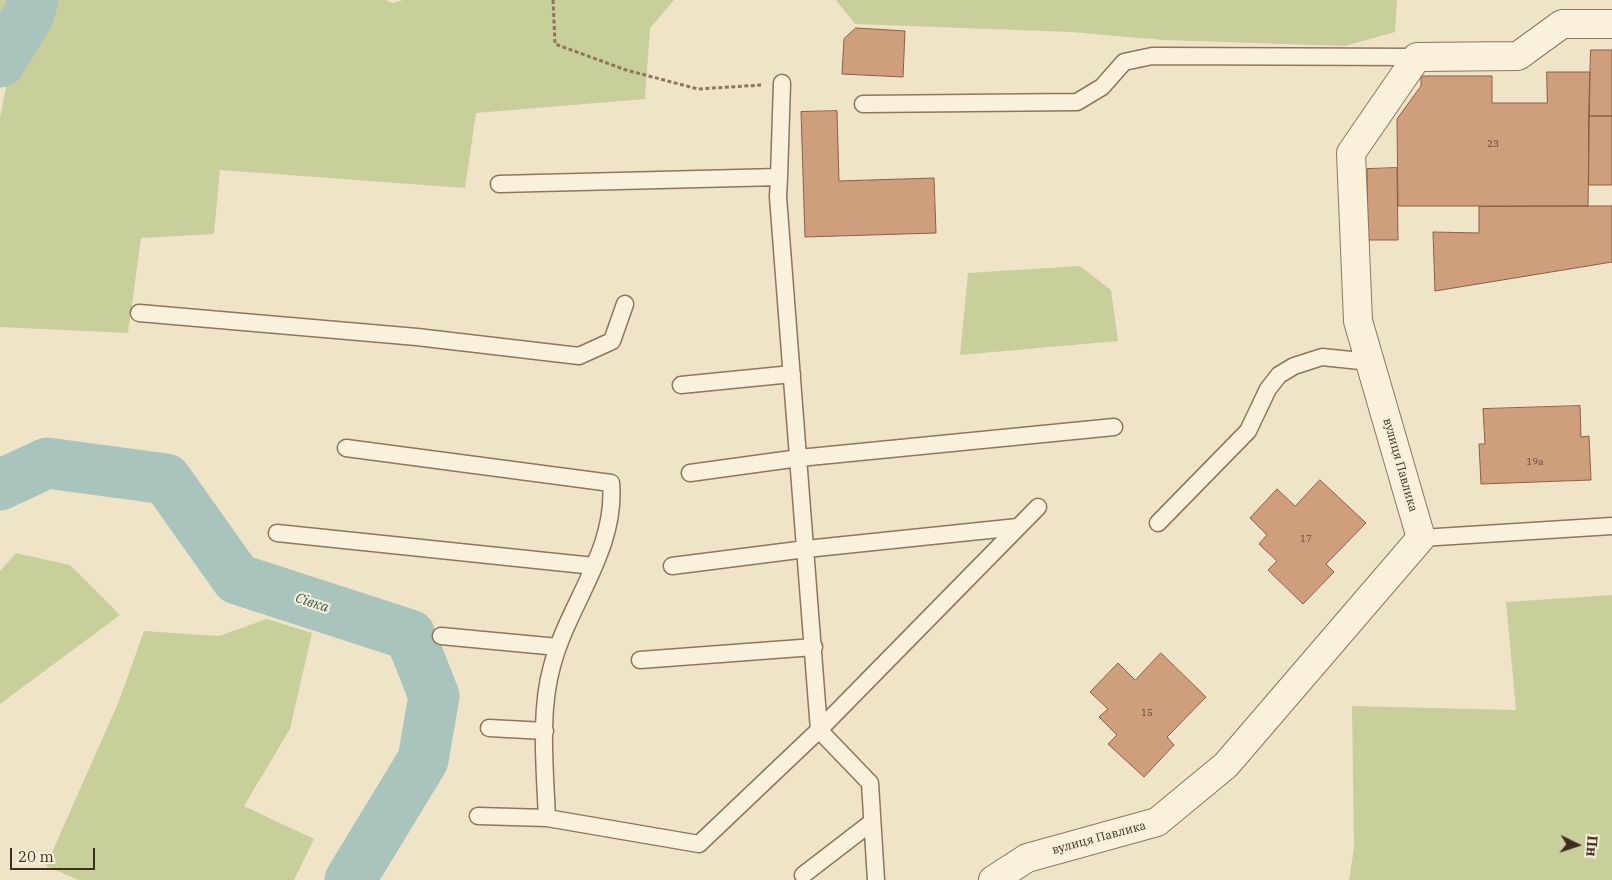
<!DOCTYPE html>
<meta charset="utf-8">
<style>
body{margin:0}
#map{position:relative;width:1612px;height:880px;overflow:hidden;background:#f0e4c8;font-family:"IBM Plex Serif",serif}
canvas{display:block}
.north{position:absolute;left:1552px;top:820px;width:50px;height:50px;-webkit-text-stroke:4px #f7eed8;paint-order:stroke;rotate:94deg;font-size:14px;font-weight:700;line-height:20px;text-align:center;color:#3d2e20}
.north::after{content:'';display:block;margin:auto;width:18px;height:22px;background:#3d2e20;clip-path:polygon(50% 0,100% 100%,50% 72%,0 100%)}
.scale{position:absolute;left:10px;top:848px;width:85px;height:22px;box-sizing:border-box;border:2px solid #3d2e20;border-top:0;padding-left:6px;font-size:15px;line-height:18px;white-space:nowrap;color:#3d2e20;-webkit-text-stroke:4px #f7eed8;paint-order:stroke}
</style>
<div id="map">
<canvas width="1612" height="880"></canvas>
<div class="north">Пн</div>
<div class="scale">20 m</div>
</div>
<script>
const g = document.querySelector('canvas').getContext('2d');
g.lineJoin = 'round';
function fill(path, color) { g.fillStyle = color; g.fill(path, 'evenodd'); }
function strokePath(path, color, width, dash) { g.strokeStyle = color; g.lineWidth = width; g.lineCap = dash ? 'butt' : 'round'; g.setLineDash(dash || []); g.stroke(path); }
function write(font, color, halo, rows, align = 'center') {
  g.font = font + ' "IBM Plex Serif",serif'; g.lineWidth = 4.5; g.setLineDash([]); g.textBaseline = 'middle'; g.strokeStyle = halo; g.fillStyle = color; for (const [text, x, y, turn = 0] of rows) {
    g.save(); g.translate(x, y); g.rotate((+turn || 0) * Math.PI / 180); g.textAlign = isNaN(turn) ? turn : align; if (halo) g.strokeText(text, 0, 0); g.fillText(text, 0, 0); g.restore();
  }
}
fill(new Path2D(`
 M0 0H20L15 13 0 38Z
 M45 0H386L392 3 403 0H674L650 28 645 99 476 113 465 188 220 170 214 234 141 238 128 333 0 327V117L8 78 37 23Z
 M836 0H1397L1395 32 1345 46 1163 40 1071 32 855 24Z
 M1080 266 1111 290 1118 341 960 355 968 273Z
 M16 553 70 565 120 615 0 704V571Z
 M1612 595V880H1349L1354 848 1352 706 1516 710 1506 602Z
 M267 619 312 633 290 729 244 806 314 839 294 880H78L46 866 119 701 144 631 219 636Z`), '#c9cf9b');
strokePath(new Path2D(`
 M0 62 28 16 33 0
 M0 485 47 463 166 479 237 579 410 635 434 696 423 760 350 880`), '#a9c4bc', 51);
const building = new Path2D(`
 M856 28 905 31 903 77 842 74 844 39Z
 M1591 50H1612V116H1589Z
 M1547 72H1590L1588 206H1398L1397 119 1421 86V76H1492V103H1547Z
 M837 111 839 181 934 178 936 233 805 237 801 112Z
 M1589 116H1612V185H1589Z
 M1397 168 1398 240H1368L1367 169Z
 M1588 206H1612V262L1435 291 1433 232 1479 233V207Z
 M1580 406 1581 437 1589 436 1591 480 1481 484 1479 444H1485L1483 409Z
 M1320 480 1366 523 1326 564 1334 572 1303 604 1268 570 1277 561 1259 544 1267 535 1250 518 1277 489 1295 506Z
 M1161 653 1206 697 1167 737 1174 745 1144 777 1108 744 1117 735 1099 717 1108 709 1090 692 1118 663 1135 680Z`);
fill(building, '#cf9f7d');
strokePath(building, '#8d5f41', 1);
const lane = new Path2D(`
 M863 104 1077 102 1102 87 1124 62 1152 56 1417 57
 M779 177 782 83
 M499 184 779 177 778 197 819 730
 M139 313 417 337 579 356 612 341 625 304
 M681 385 792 374
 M346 448 611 483C617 550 568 604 552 666 539 712 545 770 547 818
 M690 473 799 458 1114 427
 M1158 523 1248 431 1268 389 1279 375 1294 366 1322 357 1370 362
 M277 533 594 566
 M1421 538 1612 526
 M672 566 806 549 1018 527
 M441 636 558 647
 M640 660 814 647
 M489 728 545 731
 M819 730 1038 507
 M478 816 547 818 699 844 819 730 870 783 876 880
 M803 875 872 822`);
const street = new Path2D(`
 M993 880 1027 858 1157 822 1226 765 1421 538 1358 321 1351 153 1417 57 1518 56 1562 24H1612`);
strokePath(lane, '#8d765c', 19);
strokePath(street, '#8d765c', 30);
strokePath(new Path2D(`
 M553 0 555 44 626 70 698 89 761 85`), '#8d765c', 3, [4, 2.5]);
strokePath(lane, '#faf1dc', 16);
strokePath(street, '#faf1dc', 28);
write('10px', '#624a37', null, [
 ["23",1493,144],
 ["19а",1535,462],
 ["17",1306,539],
 ["15",1147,713]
]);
write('12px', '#3d2e20', '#f7eed8', [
 ["вулиця Павлика",1400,465,74],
 ["вулиця Павлика",1099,838,-15]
]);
write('italic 14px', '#2f5d5a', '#f7eed8', [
 ["Сівка",312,603,18]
]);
</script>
